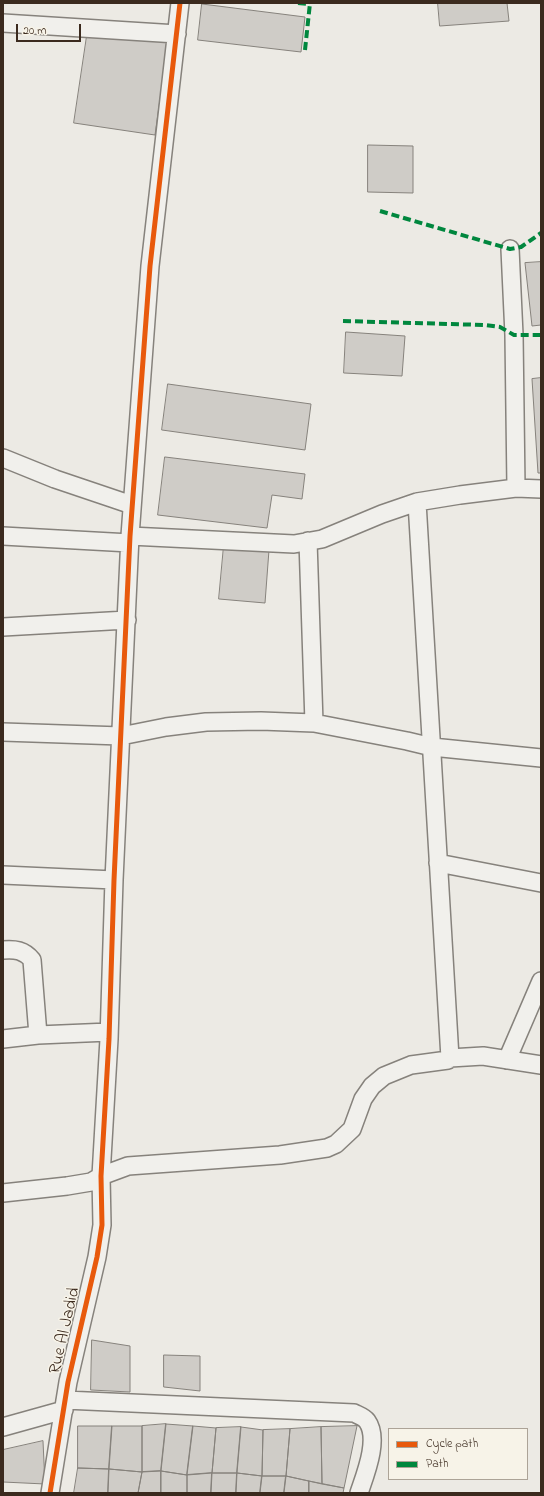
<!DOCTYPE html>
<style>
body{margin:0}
#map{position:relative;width:544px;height:1496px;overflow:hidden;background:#eceae4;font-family:"Indie Flower",sans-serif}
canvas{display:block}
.frame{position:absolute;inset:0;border:4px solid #3b2a1e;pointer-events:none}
.legend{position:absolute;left:388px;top:1428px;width:140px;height:52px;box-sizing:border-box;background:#f7f3e8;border:1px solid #aca397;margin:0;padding:5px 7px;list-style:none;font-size:12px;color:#3b2a1e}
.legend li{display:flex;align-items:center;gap:8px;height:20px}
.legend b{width:20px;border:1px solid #aca397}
.scale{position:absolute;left:16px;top:24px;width:65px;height:18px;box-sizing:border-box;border:2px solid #3b2a1e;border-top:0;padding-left:5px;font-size:12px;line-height:14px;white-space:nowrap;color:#3b2a1e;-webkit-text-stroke:3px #f7f3e8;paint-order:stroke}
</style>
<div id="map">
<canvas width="544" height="1496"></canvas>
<div class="frame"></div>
<ul class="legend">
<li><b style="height:5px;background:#e8590c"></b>Cycle path</li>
<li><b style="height:5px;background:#00873e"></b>Path</li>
</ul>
<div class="scale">20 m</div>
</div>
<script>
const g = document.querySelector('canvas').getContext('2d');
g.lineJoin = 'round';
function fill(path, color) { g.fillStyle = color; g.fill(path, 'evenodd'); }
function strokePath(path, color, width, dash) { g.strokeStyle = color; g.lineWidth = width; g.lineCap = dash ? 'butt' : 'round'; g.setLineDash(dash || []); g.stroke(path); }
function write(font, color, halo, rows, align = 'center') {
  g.font = font + ' "Indie Flower",sans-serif'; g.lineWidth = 3; g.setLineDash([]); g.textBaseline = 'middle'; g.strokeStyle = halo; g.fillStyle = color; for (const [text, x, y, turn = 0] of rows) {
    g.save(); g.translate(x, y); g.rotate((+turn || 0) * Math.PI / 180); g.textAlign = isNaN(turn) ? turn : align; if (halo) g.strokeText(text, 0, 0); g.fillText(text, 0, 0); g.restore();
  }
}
const building = new Path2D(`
 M438 3H507L509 21 440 26Z
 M202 4 305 17 301 52 198 40Z
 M88 29 168 42 155 135 74 123Z
 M368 145 413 146V193L368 192Z
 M541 262V325L532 326 525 263Z
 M346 332 405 336 402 376 344 373Z
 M541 378V473H538L532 379Z
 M168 384 311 404 305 450 162 430Z
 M165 457 305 474 302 499 272 495 267 528 158 515Z
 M224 545 269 550 265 603 219 599Z
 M92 1340 130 1346V1392L91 1390Z
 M164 1355 200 1356V1391L164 1387Z
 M166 1424 193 1426 187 1475 161 1471Z
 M166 1424 161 1471 142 1472V1426Z
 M78 1426H112L109 1469 78 1468Z
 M112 1426H142V1472L109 1469Z
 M193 1426 216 1428 212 1473 187 1475Z
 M357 1426 344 1488 322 1484 321 1427Z
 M241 1427 237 1473H212L216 1428Z
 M241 1427 263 1430 262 1476 237 1473Z
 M321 1427 322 1484 286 1476 290 1429Z
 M290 1429 286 1476H262L263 1430Z
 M43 1441 45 1484 3 1482V1450Z
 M78 1468 109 1469 108 1493H74Z
 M109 1469 142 1472 138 1493H108Z
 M161 1471V1493H138L142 1472Z
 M161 1471 187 1475V1493H161Z
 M212 1473 211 1493H187V1475Z
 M212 1473H237L236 1493H211Z
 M237 1473 262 1476 260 1493H236Z
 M262 1476H286L284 1493H260Z
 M286 1476 309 1481V1493H284Z
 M309 1481 344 1488 343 1493H309Z`);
fill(building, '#cfccc7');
strokePath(building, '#86827c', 1);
const minor = new Path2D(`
 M3 23 177 34
 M510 249 514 335 516 488
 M3 458 55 479 132 505
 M417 502 450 1058
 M3 536 130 543
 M130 536 294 544 322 539 382 514 417 502 460 495 516 488 541 489
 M308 541 314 723
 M3 627 127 620
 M3 732 121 736 166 727 206 722 261 721 314 723 407 741 432 747 541 758
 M438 863 541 883
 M3 875 114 880
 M3 950C15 949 24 950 32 960L38 1035
 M3 1039 38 1035 109 1032
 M507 1060 541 981
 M3 1193 67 1186 91 1182 101 1176 128 1166 280 1155 327 1148 336 1144 352 1129 363 1099 372 1086 384 1076 411 1065 448 1060 450 1058 483 1056 541 1065
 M65 1400 354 1413C358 1415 364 1417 367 1421 380 1439 365 1475 359 1493
 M3 1427 64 1410
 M50 1493 68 1382 97 1257 102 1225 101 1176 109 1039 114 880 130 536 150 266 180 3`);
strokePath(minor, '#86827c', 20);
strokePath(minor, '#f1f0ec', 17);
strokePath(new Path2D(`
 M298 3 310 4
 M305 50 310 3
 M380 211 510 249 521 247 541 233
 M343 321 485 325 500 327 514 335H541`), '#00873e', 4, [8, 4]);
strokePath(new Path2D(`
 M50 1493 68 1382 97 1257 102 1225 101 1176 109 1039 114 880 130 536 150 266 180 3`), '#e8590c', 5);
write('17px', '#3b2a1e', '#f7f3e8', [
 ["Rue Al Jadid",66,1331,-77]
]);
</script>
